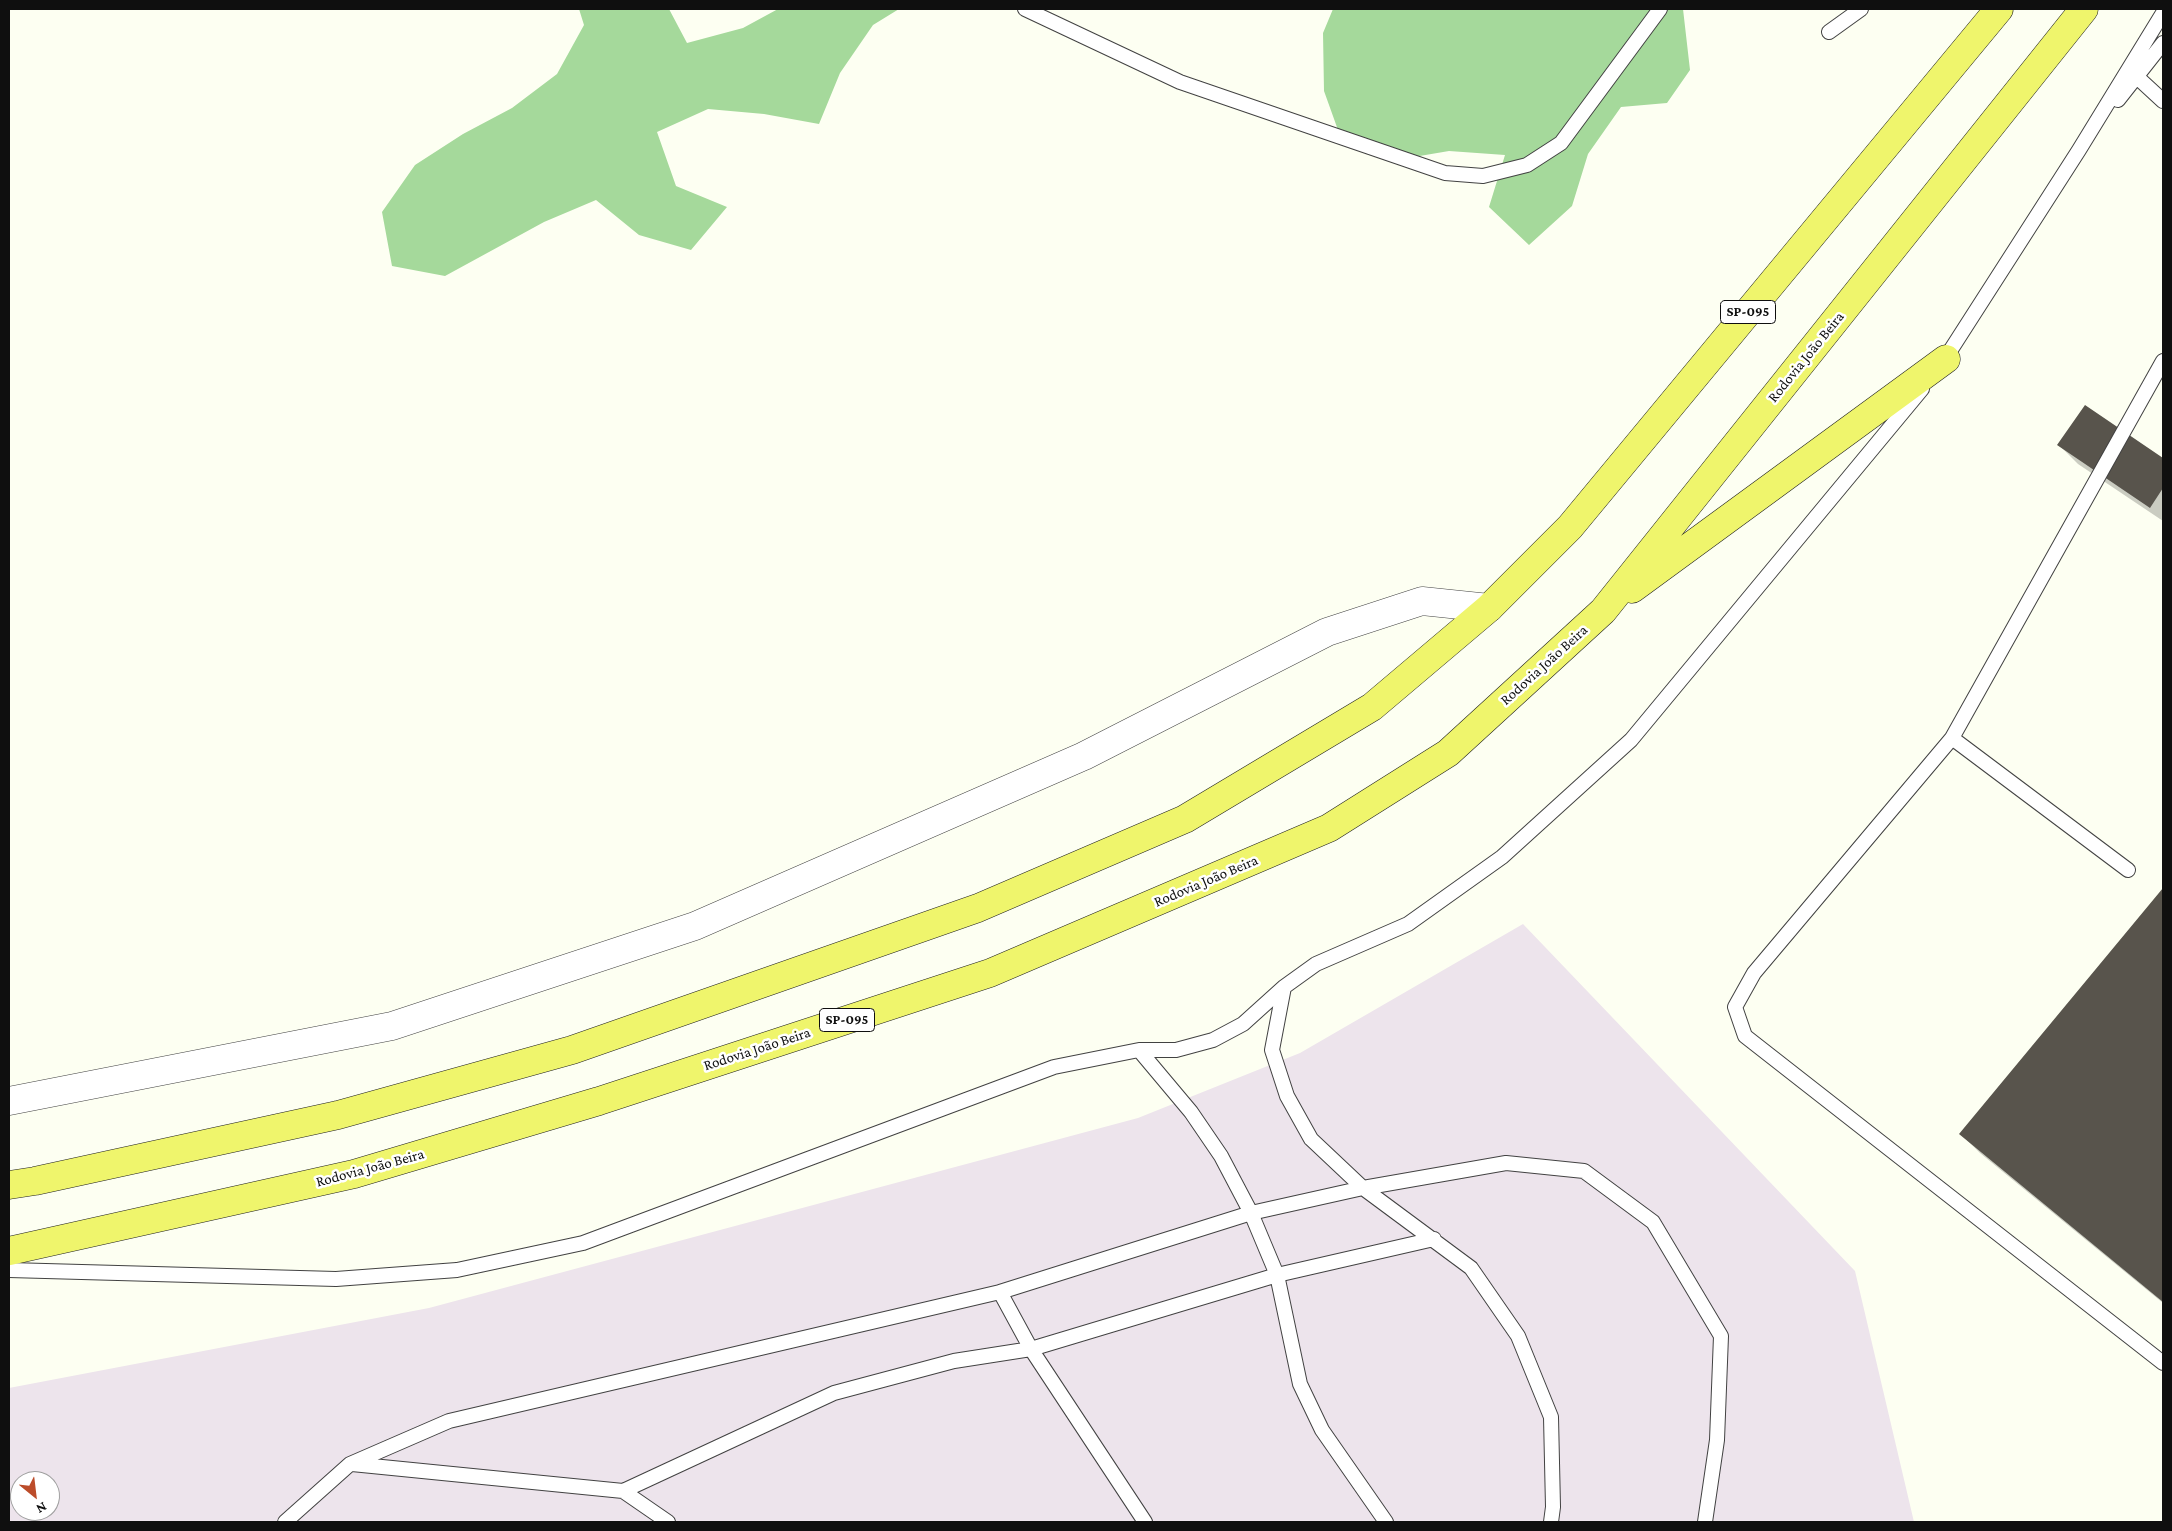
<!DOCTYPE html>
<meta charset="utf-8">
<style>
body{margin:0}
#map{position:relative;width:2172px;height:1531px;overflow:hidden;background:#fdfff2;font-family:"Crimson Pro",serif}
canvas{display:block}
.frame{position:absolute;inset:0;border:10px solid #0f0f0f;pointer-events:none}
.north{position:absolute;left:10px;top:1471px;width:50px;height:50px;box-sizing:border-box;background:#fff;border:1px solid #9f9f9f;border-radius:50%;rotate:151deg;font-size:14px;font-weight:700;line-height:20px;text-align:center;color:#0f0f0f}
.north::after{content:'';display:block;margin:auto;width:18px;height:22px;background:#bc4c2a;clip-path:polygon(50% 0,100% 100%,50% 72%,0 100%)}
</style>
<div id="map">
<canvas width="2172" height="1531"></canvas>
<div class="frame"></div>
<div class="north">N</div>
</div>
<script>
const g = document.querySelector('canvas').getContext('2d');
g.lineJoin = 'round';
function fill(path, color) { g.fillStyle = color; g.fill(path, 'evenodd'); }
function strokePath(path, color, width, dash) { g.strokeStyle = color; g.lineWidth = width; g.lineCap = dash ? 'butt' : 'round'; g.setLineDash(dash || []); g.stroke(path); }
function write(font, color, halo, rows, align = 'center') {
  g.font = font + ' "Crimson Pro",serif'; g.lineWidth = 5; g.setLineDash([]); g.textBaseline = 'middle'; g.strokeStyle = halo; g.fillStyle = color; for (const [text, x, y, turn = 0] of rows) {
    g.save(); g.translate(x, y); g.rotate((+turn || 0) * Math.PI / 180); g.textAlign = isNaN(turn) ? turn : align; if (halo) g.strokeText(text, 0, 0); g.fillText(text, 0, 0); g.restore();
  }
}
fill(new Path2D(`
 M1523 924 1855 1271 1914 1522H9V1388L429 1308 1138 1118 1300 1053ZM20 1481H50V1511H20Z`), '#ede4ec');
fill(new Path2D(`
 M579 9H669L687 43 743 28 778 9H899L873 25 840 73 819 124 764 114 708 109 657 132 676 186 727 207 691 250 639 235 596 200 544 222 445 276 392 266 382 212 415 165 463 134 512 108 557 74 584 25Z
 M1333 9H1683L1690 70 1667 103 1621 107 1588 154 1572 206 1529 245 1489 207 1505 155 1449 151 1396 160 1343 144 1324 91 1323 33Z`), '#a5d99b');
fill(new Path2D(`
 M2085 407 2163 459V521L2078 464 2059 445Z
 M2163 890V1303L1980 1153 1961 1134Z`), '#0003');
fill(new Path2D(`
 M2085 405 2163 458V488L2150 508 2057 445Z
 M2163 888V1302L1959 1134Z`), '#58544c');
const lane = new Path2D(`
 M1025 9 1180 82 1445 173 1483 176 1527 165 1561 143 1660 9
 M1829 32 1861 9
 M2137 77 2163 101
 M2118 100 2163 43
 M2163 361 1952 738 1754 973 1735 1007 1745 1036 2163 1363
 M1943 362 2079 150 2163 13
 M1952 738 2128 870
 M1284 987 1272 1050 1287 1096 1311 1139 1363 1188 1471 1268 1518 1336 1551 1417 1553 1507 1551 1522
 M1139 1050 1191 1112 1221 1156 1251 1213 1277 1275 1300 1384 1322 1430 1386 1522
 M9 1270 336 1279 457 1270 583 1243 1054 1067 1139 1050H1176L1213 1040 1243 1024 1284 987 1316 964 1408 924 1502 857 1631 740 1922 389
 M1000 1292 1251 1213 1363 1188 1506 1163 1584 1171 1653 1222 1721 1336 1717 1440 1705 1522
 M352 1464 623 1491 668 1522
 M623 1491 834 1393 954 1361 1031 1349 1277 1275 1434 1239
 M285 1522 350 1464 449 1421 1000 1292 1031 1349 1145 1522`);
const street = new Path2D(`
 M9 1101 392 1026 695 926 1084 756 1327 632 1422 601 1489 608`);
const primary = new Path2D(`
 M1632 589 1946 359
 M9 1185 35 1181 338 1115 572 1050 978 908 1185 819 1372 707 1489 608 1570 527 1999 9
 M9 1251 354 1174 599 1101 990 973 1329 828 1448 753 1603 611 2084 9`);
strokePath(lane, '#424242', 16);
strokePath(street, '#424242', 29);
strokePath(primary, '#202020', 29);
strokePath(lane, '#fff', 14);
strokePath(street, '#fff', 28);
strokePath(primary, '#eff56c', 28);
for (const [x, y, w] of [
 [1748,312,55],
 [847,1020,55]
]) { const box = new Path2D(); box.roundRect(x - w / 2, y - 11.5, w, 23, 4); g.fillStyle = '#fff'; g.fill(box); strokePath(box, '#0f0f0f', 1); }
write('bold 14px', '#0f0f0f', null, [
 ["SP-095",1748,312],
 ["SP-095",847,1020]
]);
write('15px', '#0f0f0f', '#fff', [
 ["Rodovia João Beira",1806,357,-51],
 ["Rodovia João Beira",1544,665,-42],
 ["Rodovia João Beira",1206,881,-23],
 ["Rodovia João Beira",757,1049,-18],
 ["Rodovia João Beira",370,1168,-15]
]);
</script>
